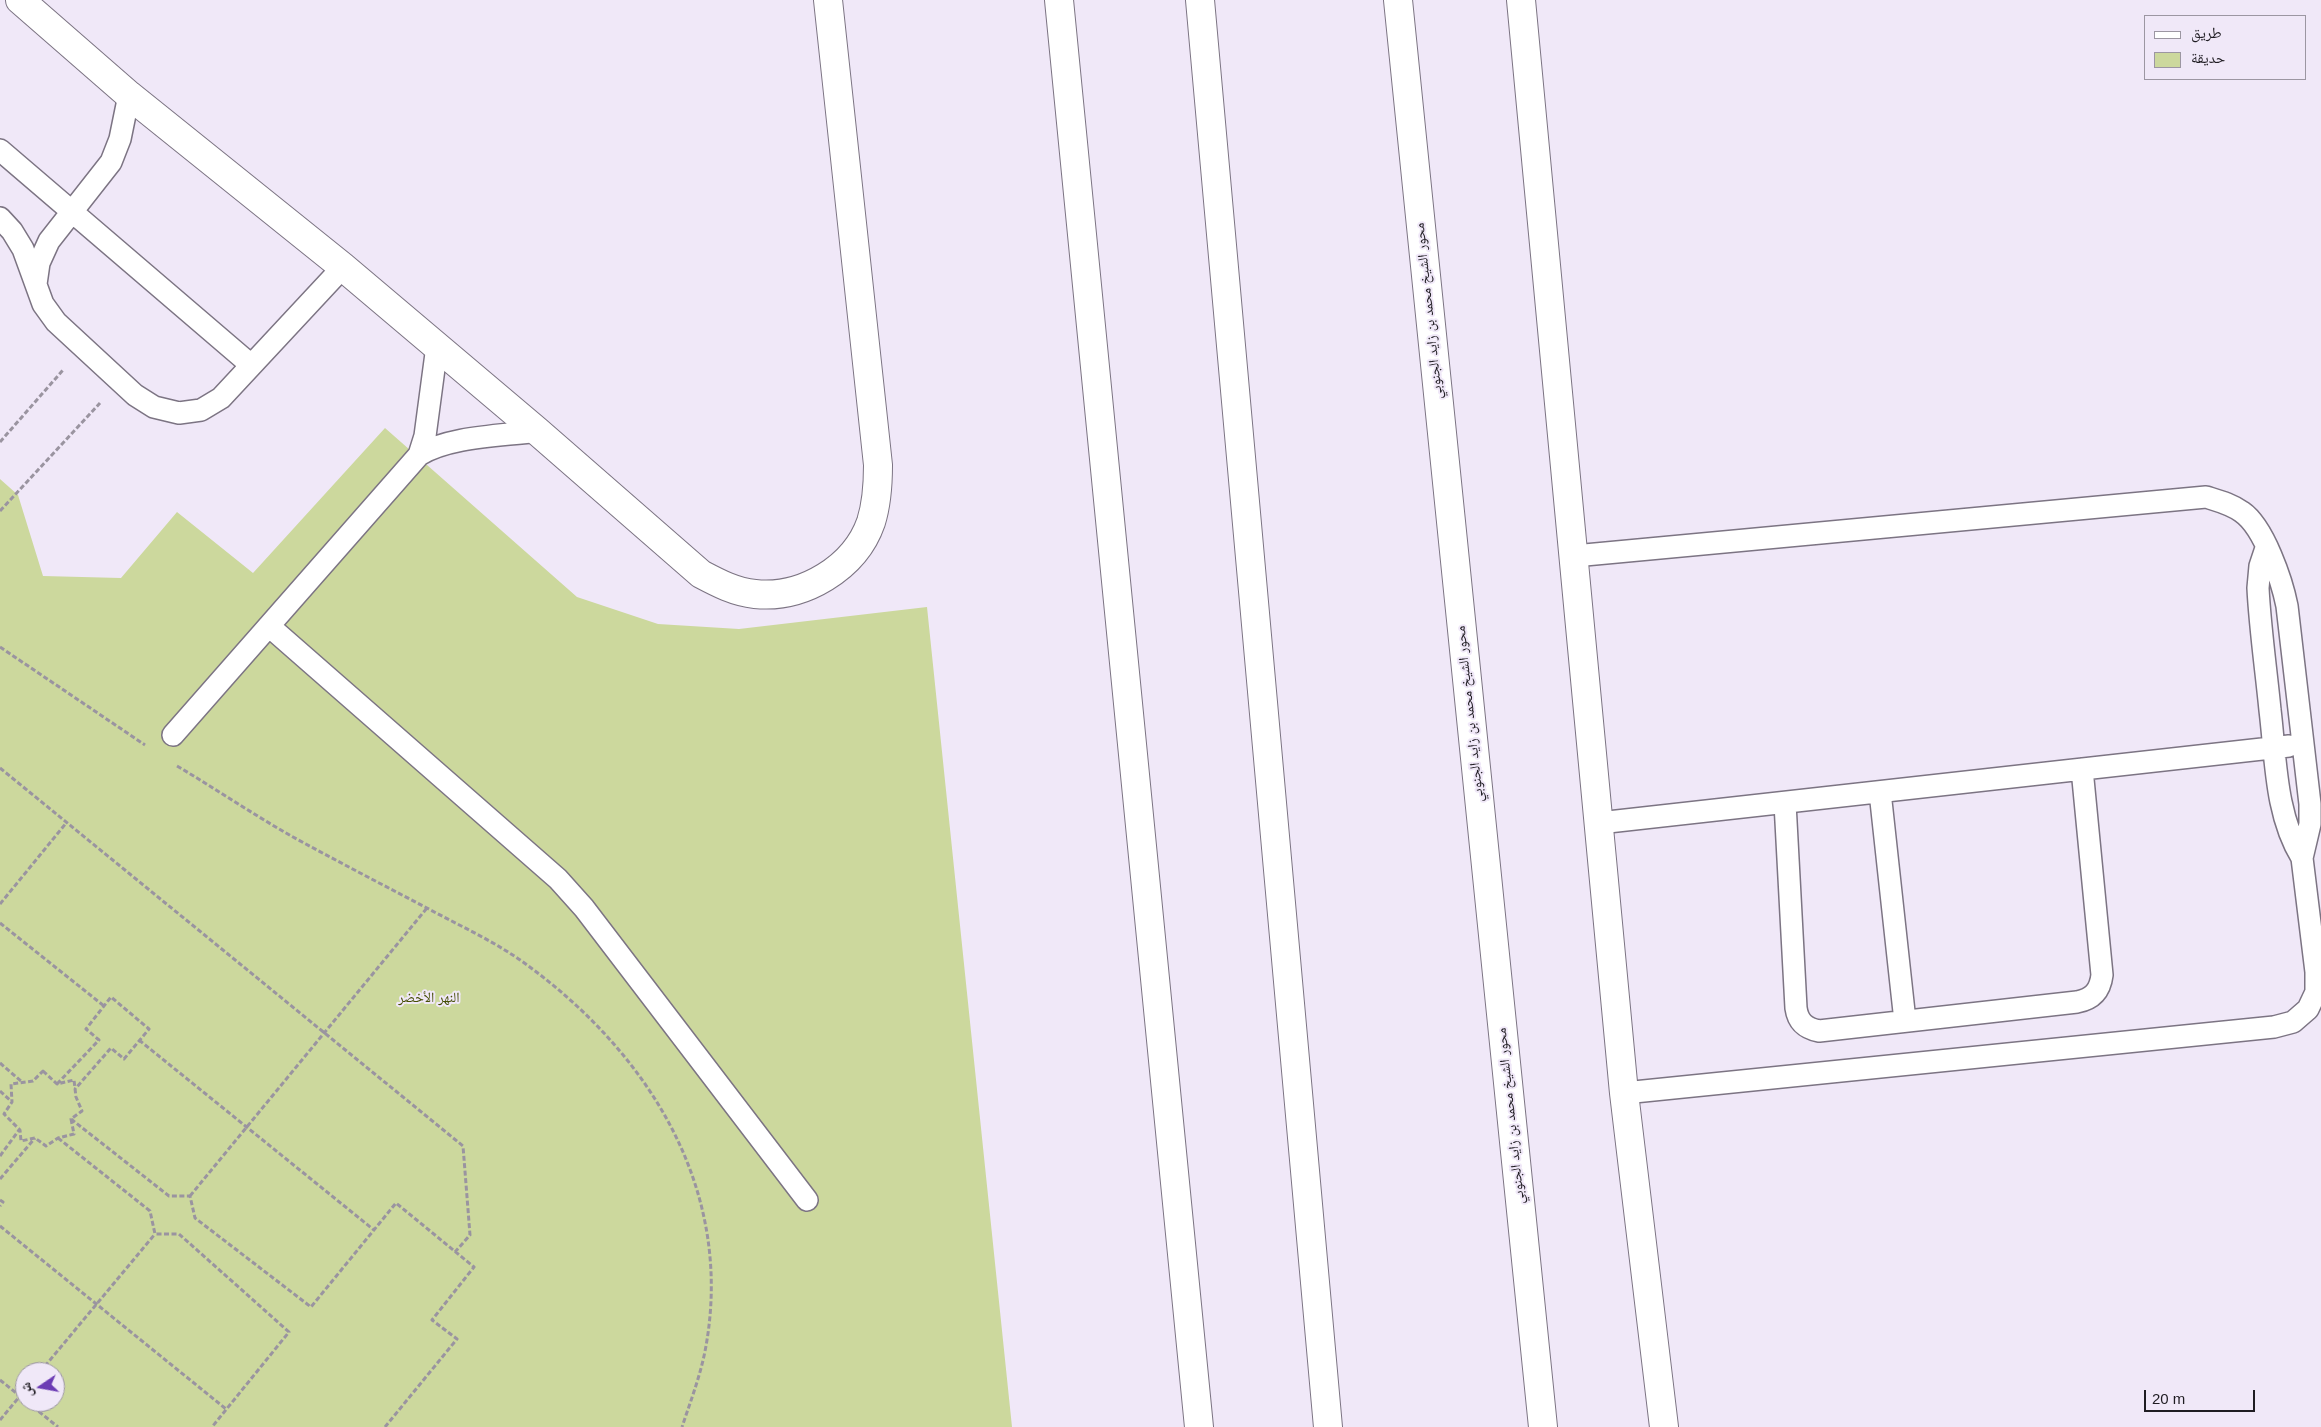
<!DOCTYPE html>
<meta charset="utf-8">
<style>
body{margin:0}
#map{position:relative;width:2321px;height:1427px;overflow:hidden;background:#f0e8f8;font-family:Helvetica,"Noto Naskh Arabic",sans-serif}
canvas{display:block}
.legend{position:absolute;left:2144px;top:15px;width:162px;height:65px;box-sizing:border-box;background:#f0e8f8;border:1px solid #9c96a2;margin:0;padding:6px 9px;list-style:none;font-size:15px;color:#1f1c22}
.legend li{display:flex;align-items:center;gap:10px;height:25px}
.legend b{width:25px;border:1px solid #9c96a2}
.north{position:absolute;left:15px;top:1362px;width:50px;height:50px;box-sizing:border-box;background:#f0e8f8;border:1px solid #9c96a2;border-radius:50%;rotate:258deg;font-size:14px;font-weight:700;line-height:20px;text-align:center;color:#1f1c22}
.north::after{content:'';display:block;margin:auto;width:18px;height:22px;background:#6c3cb4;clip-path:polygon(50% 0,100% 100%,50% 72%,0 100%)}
.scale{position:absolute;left:2144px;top:1390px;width:111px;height:22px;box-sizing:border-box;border:2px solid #1f1c22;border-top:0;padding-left:6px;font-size:15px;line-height:18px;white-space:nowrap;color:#1f1c22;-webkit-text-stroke:4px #f0e8f8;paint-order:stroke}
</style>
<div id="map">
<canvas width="2321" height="1427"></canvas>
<ul class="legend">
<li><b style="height:6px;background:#fff"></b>طريق</li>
<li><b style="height:14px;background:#ccd89d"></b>حديقة</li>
</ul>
<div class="north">ش</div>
<div class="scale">20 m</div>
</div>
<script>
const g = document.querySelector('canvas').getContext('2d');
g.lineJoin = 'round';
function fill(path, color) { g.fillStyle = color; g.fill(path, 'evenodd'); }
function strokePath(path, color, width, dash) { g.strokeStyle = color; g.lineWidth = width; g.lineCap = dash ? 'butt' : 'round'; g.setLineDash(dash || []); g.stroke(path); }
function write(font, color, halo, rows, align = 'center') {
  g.font = font + ' Helvetica,"Noto Naskh Arabic",sans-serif'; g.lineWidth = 4; g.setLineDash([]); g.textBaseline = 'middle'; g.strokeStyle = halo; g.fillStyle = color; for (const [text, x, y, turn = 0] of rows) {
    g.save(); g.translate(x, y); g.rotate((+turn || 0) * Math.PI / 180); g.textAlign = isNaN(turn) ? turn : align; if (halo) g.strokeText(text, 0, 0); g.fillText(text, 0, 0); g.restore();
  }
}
fill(new Path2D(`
 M385 428 577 597 658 624 739 629 927 607 1012 1427H0V479L18 495 43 576 121 578 177 512 253 573ZM25 1372H55V1402H25Z`), '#ccd89d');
const lane = new Path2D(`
 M0 150 251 365
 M0 218 12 231 23 249 43 304 56 322 135 395 154 407 179 413 201 410 221 398 343 267
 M36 284 39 263 49 241 111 162 120 139 129 95
 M419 455 425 436 437 346
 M1574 556 2206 497C2219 501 2231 504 2242 512 2264 527 2282 581 2287 606L2310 804V824L2302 858
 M269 626 558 879 584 908 807 1200
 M173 735 419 455C450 436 502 436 537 431
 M1880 792 1905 1021
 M1785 803 1796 1008C1798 1022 1805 1028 1819 1031L2077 1002C2093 999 2100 991 2102 975L2082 769
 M1599 823 2289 746
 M1624 1093 2274 1027 2293 1022 2308 1009 2316 992V972L2302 858C2275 814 2276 759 2270 710 2266 669 2260 628 2258 588L2260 566 2266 548`);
const street = new Path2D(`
 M20 0 129 95 343 267 537 431 701 574C718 583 735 592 755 594 803 599 855 568 871 522 877 503 878 485 878 465L828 0`);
const primary = new Path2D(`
 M1059 0 1199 1427
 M1521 0 1624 1093 1664 1427`);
const highway = new Path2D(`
 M1200 0 1328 1427
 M1398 0 1543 1427`);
strokePath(lane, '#7c7483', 24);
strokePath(street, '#7c7483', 30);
strokePath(primary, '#7c7483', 30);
strokePath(highway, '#7c7483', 30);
strokePath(new Path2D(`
 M0 442 63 370
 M0 511 100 403
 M0 647 145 745
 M177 766C216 789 254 815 293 837 337 861 381 884 425 907 458 925 492 940 523 962 648 1052 734 1188 706 1346 701 1374 691 1400 682 1427
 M0 768 463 1146 470 1235 455 1252
 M0 904 67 822
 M0 923 104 1006
 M139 1040 374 1230
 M0 1063 22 1082
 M43 1071 57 1084 74 1080 76 1097 82 1111 71 1119 74 1134 58 1138 46 1146 35 1138 21 1141 20 1130 4 1114 12 1102 11 1084 33 1081Z
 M57 1084 99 1040 86 1029 111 997 149 1029 124 1059 111 1048 75 1089
 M0 1091 12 1102
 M71 1119 169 1196H190L195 1218 311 1307 396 1203 474 1267 432 1320 457 1339 385 1427
 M58 1138 150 1211 155 1234H179L289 1332 212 1427
 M0 1156 19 1130
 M0 1179 35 1138
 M190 1196 427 908
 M0 1200 3 1202 0 1206
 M0 1226 226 1409
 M40 1372 155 1234
 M0 1380 25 1400
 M27 1402 58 1427
 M0 1420 25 1390`), '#9a94a0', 3, [5, 2.5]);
strokePath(lane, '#fff', 21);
strokePath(street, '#fff', 28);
strokePath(primary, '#fff', 28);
strokePath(highway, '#fff', 28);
write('14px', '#1f1c22', '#f0e8f8', [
 ["محور الشيخ محمد بن زايد الجنوبي",1429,311,-96],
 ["محور الشيخ محمد بن زايد الجنوبي",1470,714,-96],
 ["محور الشيخ محمد بن زايد الجنوبي",1511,1116,-96]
]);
write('14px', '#454e05', '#f0e8f8', [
 ["النهر الأخضر",429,998]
]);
</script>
